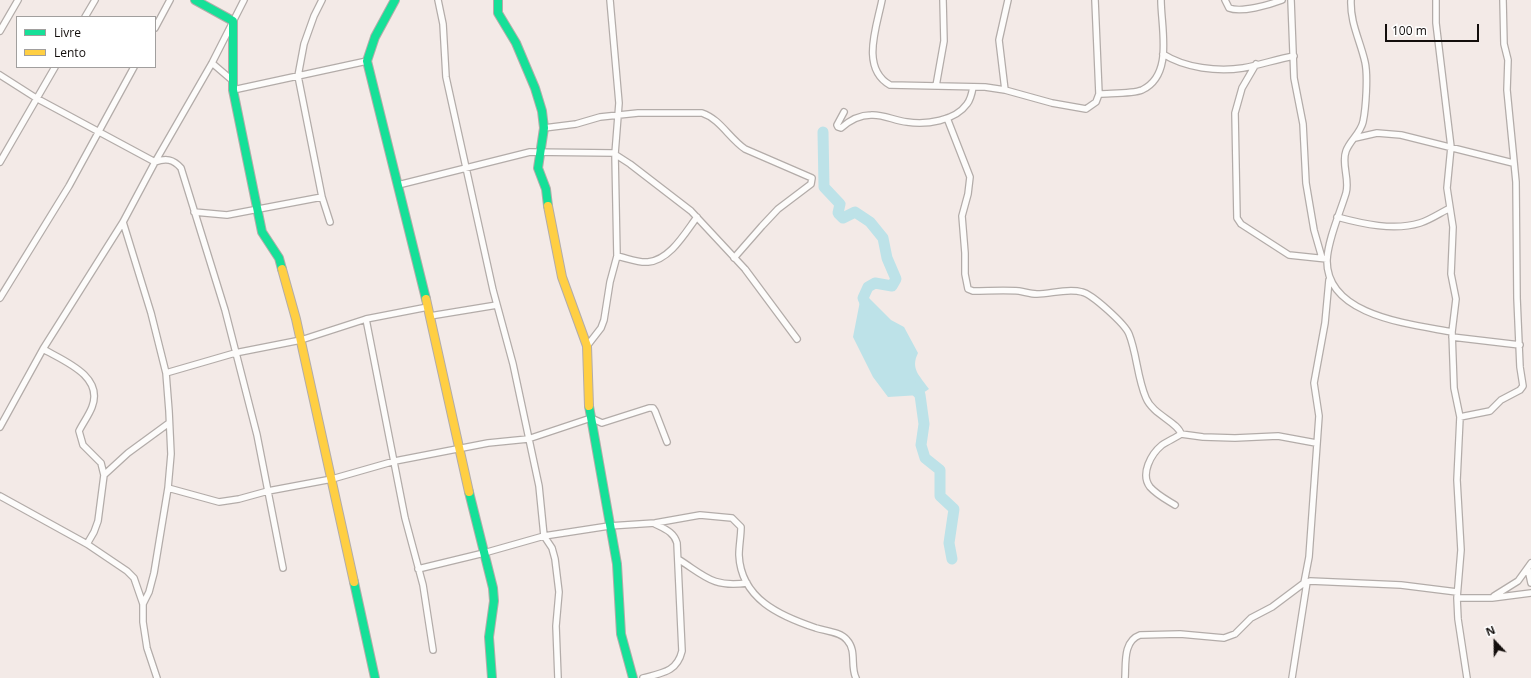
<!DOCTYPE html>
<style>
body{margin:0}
#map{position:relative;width:1531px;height:678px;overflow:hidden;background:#f3eae7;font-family:"Open Sans",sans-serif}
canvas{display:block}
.legend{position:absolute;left:16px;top:16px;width:140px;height:52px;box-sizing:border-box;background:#fff;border:1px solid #a19f9e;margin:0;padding:5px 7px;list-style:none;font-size:12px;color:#130e0c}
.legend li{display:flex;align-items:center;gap:8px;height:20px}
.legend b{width:20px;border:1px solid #a19f9e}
.north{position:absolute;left:1475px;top:622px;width:40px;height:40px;-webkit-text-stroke:3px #fff;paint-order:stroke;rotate:338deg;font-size:11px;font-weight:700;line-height:16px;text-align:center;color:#130e0c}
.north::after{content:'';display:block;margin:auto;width:14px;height:18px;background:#130e0c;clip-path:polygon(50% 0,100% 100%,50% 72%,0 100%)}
.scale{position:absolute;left:1385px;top:24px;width:94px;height:18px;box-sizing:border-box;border:2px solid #130e0c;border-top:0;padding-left:5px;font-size:12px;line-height:14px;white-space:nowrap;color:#130e0c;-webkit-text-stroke:3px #fff;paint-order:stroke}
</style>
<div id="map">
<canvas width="1531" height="678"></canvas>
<ul class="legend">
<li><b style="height:5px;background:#16e098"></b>Livre</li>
<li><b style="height:5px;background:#ffcf43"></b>Lento</li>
</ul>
<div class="north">N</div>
<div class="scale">100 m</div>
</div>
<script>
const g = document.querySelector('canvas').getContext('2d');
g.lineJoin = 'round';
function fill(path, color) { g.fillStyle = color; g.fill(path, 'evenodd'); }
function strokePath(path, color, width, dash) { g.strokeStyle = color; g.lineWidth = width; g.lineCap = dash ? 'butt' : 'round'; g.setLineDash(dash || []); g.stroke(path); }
fill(new Path2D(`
 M861 296H867L891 320 904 327 918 353C910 369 920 376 929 389L920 395 888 397 873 377 853 337Z`), '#bde2e8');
strokePath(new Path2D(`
 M823 132 824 187 840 204 838 213 843 218 855 212 870 222 883 238 887 258 896 279 892 286 875 283 868 287 863 298 868 310
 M911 385 920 395 924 424 921 445 925 458 940 470V496L954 509 949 543 952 559`), '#bde2e8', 11);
const street = new Path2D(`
 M322 0 314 16 304 44 298 76 322 197 330 222
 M438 0 443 24 446 77 493 290 513 364 539 486 544 536 552 548 555 559 559 592 556 626 558 678
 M882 0C877 26 860 68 890 85L985 87 1005 90 1052 103 1086 109 1096 102 1099 94 1095 0
 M1225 0 1229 8C1241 13 1269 5 1282 0
 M1291 0 1294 78 1303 124 1306 183 1314 230 1322 258
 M1351 0C1350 23 1360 40 1365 62 1368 75 1366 108 1363 122 1360 134 1350 140 1346 151 1341 164 1350 179 1346 193 1340 213 1328 239 1327 260 1326 316 1410 324 1452 332
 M1436 0V23L1451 147 1447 188 1453 227 1451 274 1456 299 1452 332 1454 388 1460 417 1457 480 1461 550 1457 598 1458 619 1467 678
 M85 17 95 0
 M155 28 170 0
 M0 31 18 0
 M1163 54C1185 68 1218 72 1243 68 1260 65 1277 59 1294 56
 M212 63 233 81
 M1256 64 1242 88 1235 113 1237 218 1241 224 1289 255 1327 259
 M0 75 36 98 155 162C166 158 173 159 181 168L225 310 257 435 283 568
 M936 86 944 41 943 0
 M233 90 367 61
 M1005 90 999 40 1008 0
 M1099 94C1110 93 1132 94 1142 90 1174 75 1161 28 1161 0
 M844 112 837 125 838 127 841 128C850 120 859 115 871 115 883 114 895 121 907 122 926 125 955 121 967 104 971 99 972 93 973 87
 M947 118 970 177 968 194 962 216 965 253V274L968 289 973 291C988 291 1004 290 1019 291 1025 292 1031 294 1037 294 1051 294 1067 288 1082 292 1092 294 1125 324 1129 334 1137 354 1137 377 1146 398 1153 415 1178 422 1181 434
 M544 128 576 124 600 117 638 113H702C720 119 729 138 745 149L812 178 811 184 778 209 762 226 734 258
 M1355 138 1377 133 1401 135 1513 163
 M0 162 55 67
 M398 185 530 152 613 153 630 164 691 211 745 269 797 339
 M194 212 227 215 322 197
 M1337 217C1363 224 1394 231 1420 223 1430 220 1440 213 1450 208
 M123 222 151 313 166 373 169 411 171 454 168 488 154 573 149 592 143 604
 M617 256C627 258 638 263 648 262 670 260 685 233 697 217
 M0 298 69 186 134 67
 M430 316 497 305
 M366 319 405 518 423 585 433 650
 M1452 337 1520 345
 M587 346 601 328 604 320 610 282 617 256 615 154 619 103 610 0
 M43 349C64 361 104 376 92 407 89 415 83 423 79 431L83 445 101 463 104 475 98 521 94 532 87 544
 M166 373 235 353 301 340 366 319 428 307
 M1460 417 1490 411 1501 400 1520 390 1523 386 1520 367 1517 298 1516 182 1507 90 1508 60 1504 44 1503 0
 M0 427 43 349 123 222 155 162 212 63 244 0
 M104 475 128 453 169 423
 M168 488 219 502 239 499 268 491 332 479 395 461 488 443 528 439 591 418 602 423 649 408H653L655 411 667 442
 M0 496 87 544 127 571 134 578 143 604V622L147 648 157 678
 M1175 505C1167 500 1157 495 1150 487 1140 474 1151 454 1162 445 1168 441 1175 438 1181 434L1203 437 1235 438 1278 436 1316 443
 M678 559C705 576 713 588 747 583
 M418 569 484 553 544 536 609 526 655 523 700 515 732 518 741 527C741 536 739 546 739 555 741 599 780 616 816 628 826 631 841 632 847 640 857 651 850 666 856 678
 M1528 569 1531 583
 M1304 583 1309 557 1319 416 1314 383 1325 323 1329 280
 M1494 596 1518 581 1531 563
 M1457 598H1492L1531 593
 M643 678C662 673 677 672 682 651L677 543C674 532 665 529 655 524
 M1125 678C1126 663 1123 641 1140 635L1180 634 1224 638 1235 634 1251 618 1272 607 1304 583 1310 581 1401 585 1457 592
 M1292 678 1307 582`);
const fast = new Path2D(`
 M195 0 233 21V90L262 232 279 258 282 269
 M395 0 375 37 367 61 426 299
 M498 0V13L516 43 535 88 542 111 544 128 538 168 546 189 548 206
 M589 406 617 564 621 634 633 678
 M469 492 493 588 494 601 489 637 492 678
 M354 582 375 678`);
const slow = new Path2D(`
 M548 206 562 277 587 346 589 406
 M282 269 296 319 354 582
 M426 299 469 492`);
strokePath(street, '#b3aca9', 8);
strokePath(fast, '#b3aca9', 10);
strokePath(slow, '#b3aca9', 10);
strokePath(street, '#fdfcfb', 5.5);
strokePath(fast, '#16e098', 8);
strokePath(slow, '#ffcf43', 8);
</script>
